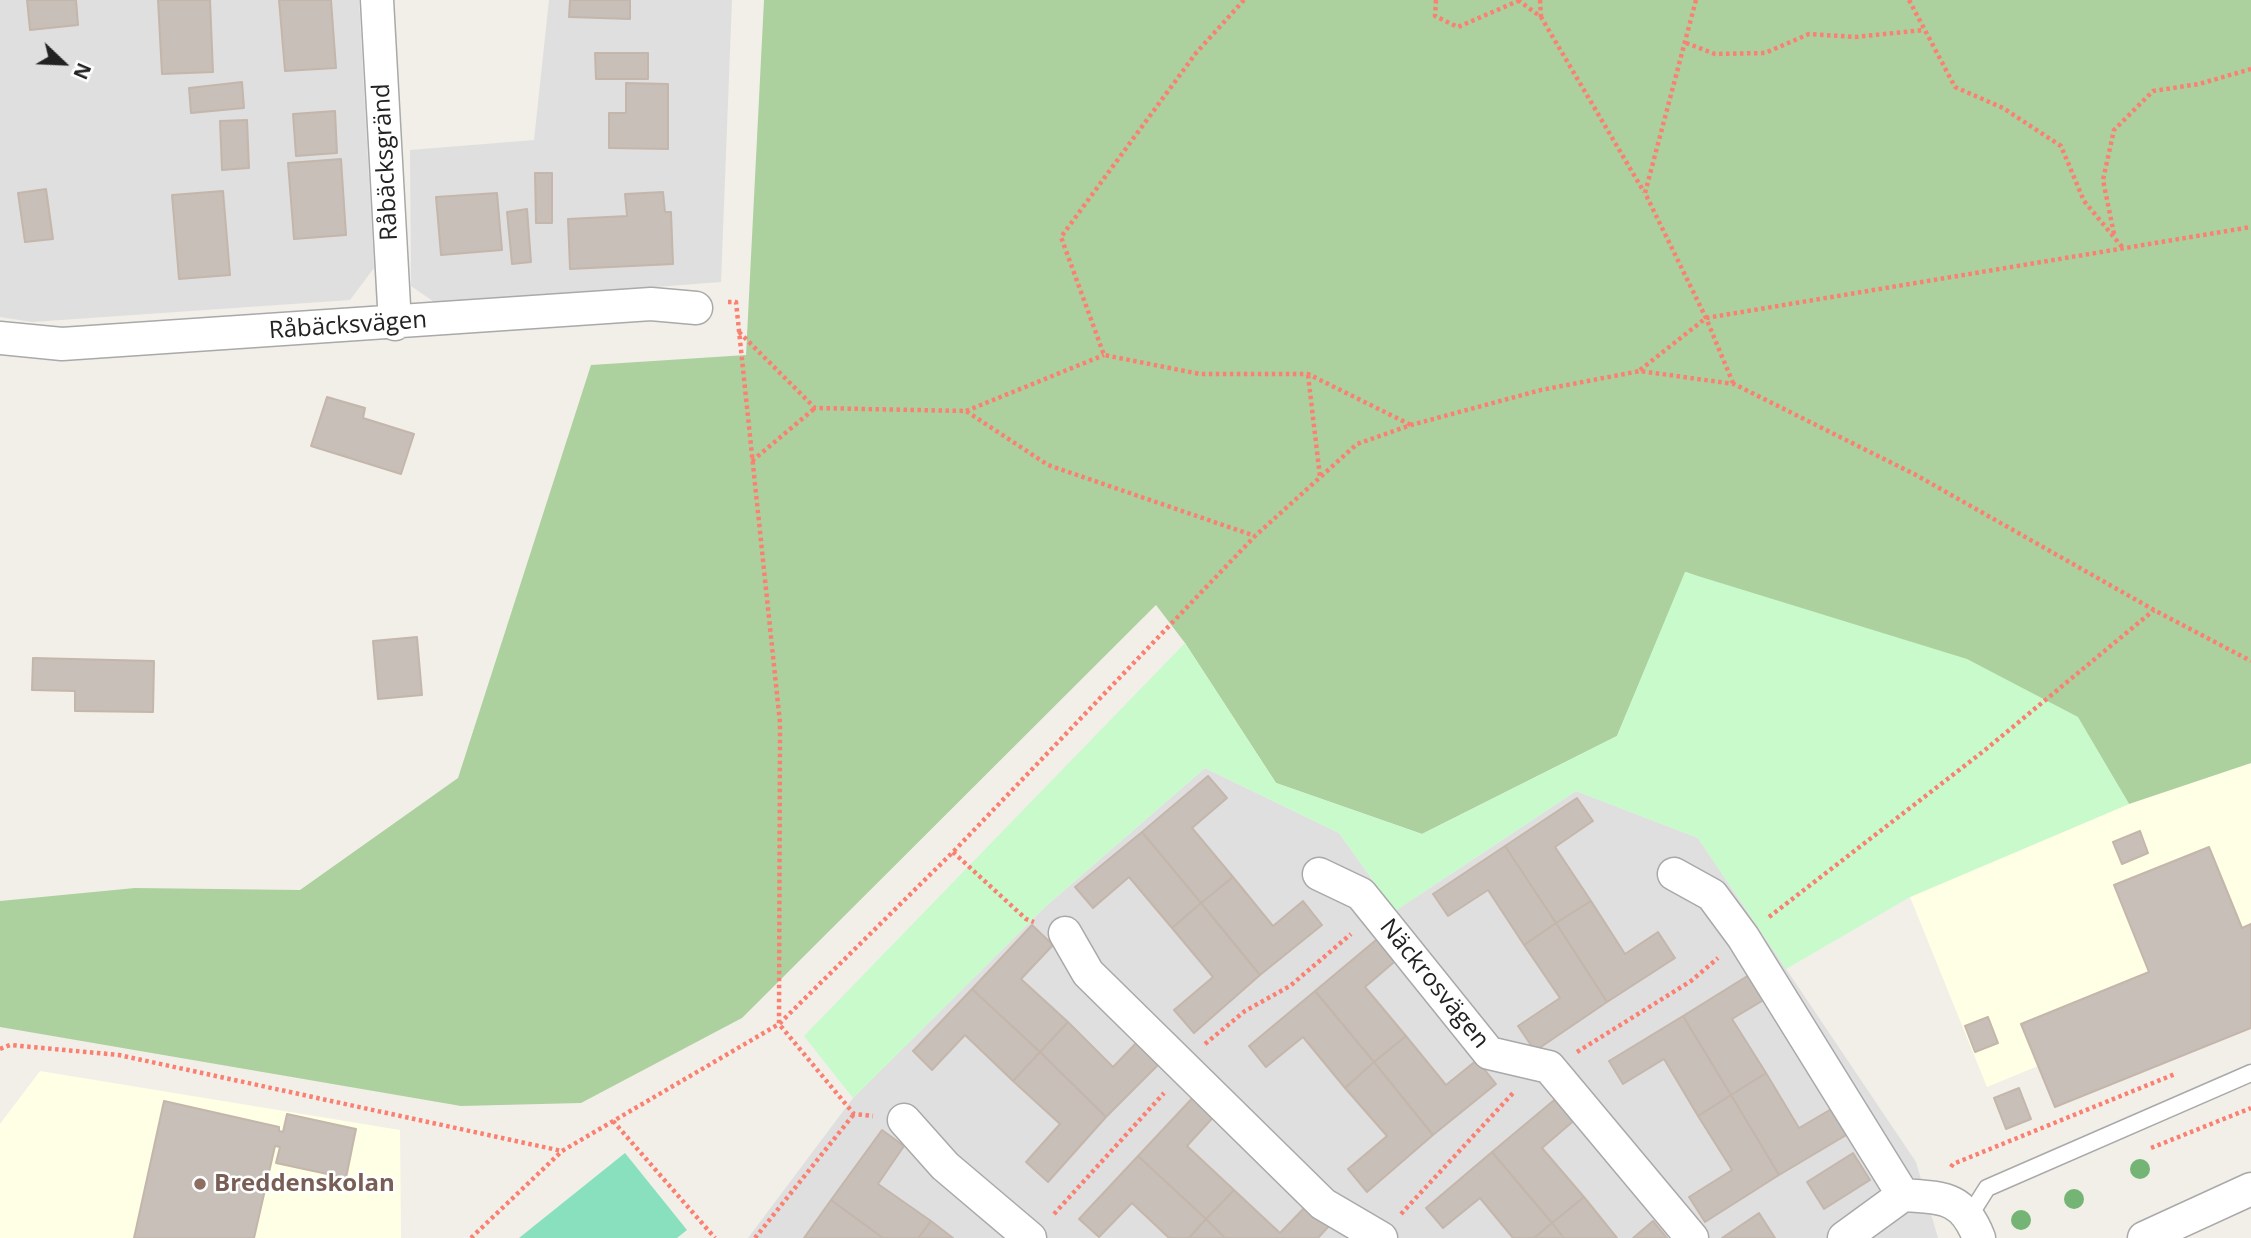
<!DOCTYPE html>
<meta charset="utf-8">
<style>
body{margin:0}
#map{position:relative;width:2251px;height:1238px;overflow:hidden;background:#f2efe9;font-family:"Open Sans",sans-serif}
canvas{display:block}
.north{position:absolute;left:28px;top:28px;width:70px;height:70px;-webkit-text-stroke:5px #fff;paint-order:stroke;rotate:113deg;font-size:19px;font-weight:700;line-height:28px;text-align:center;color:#222}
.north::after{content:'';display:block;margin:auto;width:24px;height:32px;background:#222;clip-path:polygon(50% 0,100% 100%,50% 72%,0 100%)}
</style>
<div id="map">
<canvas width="2251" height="1238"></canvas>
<div class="north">N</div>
</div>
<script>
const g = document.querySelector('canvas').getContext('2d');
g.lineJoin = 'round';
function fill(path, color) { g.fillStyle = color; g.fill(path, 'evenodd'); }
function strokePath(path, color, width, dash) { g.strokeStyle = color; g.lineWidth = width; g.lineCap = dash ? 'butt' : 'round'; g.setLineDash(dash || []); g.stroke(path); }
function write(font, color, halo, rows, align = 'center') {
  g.font = font + ' "Open Sans",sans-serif'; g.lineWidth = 5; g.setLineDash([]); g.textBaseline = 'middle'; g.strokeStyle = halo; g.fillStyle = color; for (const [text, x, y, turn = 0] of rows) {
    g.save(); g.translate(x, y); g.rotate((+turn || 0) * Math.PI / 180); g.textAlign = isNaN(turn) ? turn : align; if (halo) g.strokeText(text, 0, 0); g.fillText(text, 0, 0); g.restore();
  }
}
fill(new Path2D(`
 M0 0H359L374 268 350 300 32 322 0 317Z
 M549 0H732L721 282 437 304 411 286 410 150 534 140Z
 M1205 768 1339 833 1395 911 1576 791 1698 838 1916 1162 1938 1238H748L853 1098 1045 907Z`), '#e0dfdf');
fill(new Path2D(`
 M2251 763V1028L2055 1107 2038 1066 1987 1087 1910 897 2129 804Z
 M40 1071 400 1130 401 1238H0V1124Z`), '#ffffe5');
fill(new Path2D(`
 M764 0H2251V763L2129 804 2077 717 1686 572 1617 736 1422 834 1276 783 1185 643 1156 605 742 1018 581 1103 461 1106 0 1027V901L135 888 300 890 458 778 591 365 746 355Z`), '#add19e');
fill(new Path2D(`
 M1685 572 1967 659 2078 717 2129 804 1910 897 1786 969 1698 838 1576 791 1395 911 1339 833 1205 768 1045 907 853 1098 804 1036 1185 643 1276 783 1422 834 1617 736Z`), '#c8facc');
fill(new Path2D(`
 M625 1153 687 1230 677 1238H519Z`), '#88e0be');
const building = new Path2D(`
 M27 0H76L78 25 30 30Z
 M158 0H210L213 72 162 74Z
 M279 0H331L336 68 285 71Z
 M570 0H630V19L569 17Z
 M595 53H648V79H596Z
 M242 82 244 108 191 113 189 88Z
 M626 83 668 84V149L609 148V113H626Z
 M335 111 337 153 296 156 293 114Z
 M247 120 249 168 222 170 220 121Z
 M341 159 346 235 294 239 288 163Z
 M535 173H552V223H536Z
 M46 189 53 239 25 242 18 193Z
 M223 191 230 275 179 279 172 195Z
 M663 192 665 212H671L673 264 570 269 568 219 627 216 625 194Z
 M497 193 502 250 441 255 436 197Z
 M527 209 531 262 512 264 507 212Z
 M327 397 365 408 363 418 414 434 401 474 311 446Z
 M417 637 422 695 378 699 373 641Z
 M33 658 154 661 153 712 75 711V691L32 690Z
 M1208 776 1227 798 1192 828 1233 877 1201 903 1142 832Z
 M1577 798 1593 821 1555 847 1591 901 1556 923 1505 846Z
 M2140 831 2148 853 2122 864 2113 842Z
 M1142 832 1201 903 1172 928 1129 877 1093 908 1075 887Z
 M1505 846 1556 923 1524 945 1488 890 1448 916 1433 894Z
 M2209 847 2242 928 2251 924V1028L2055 1107 2021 1024 2149 972 2114 885Z
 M1233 877 1273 926 1303 901 1322 925 1260 975 1201 903Z
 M1591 901 1625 954 1658 932 1675 958 1607 1002 1556 923Z
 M1201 903 1260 975 1194 1033 1174 1010 1213 977 1172 928Z
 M1556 923 1607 1002 1535 1051 1518 1026 1560 998 1524 945Z
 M1032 925 1053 945 1021 979 1068 1022 1040 1052 972 989Z
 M1382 935 1400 957 1365 987 1406 1036 1374 1062 1315 991Z
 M1757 970 1772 995 1732 1019 1766 1073 1731 1095 1683 1016Z
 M972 989 1040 1052 1013 1081 965 1035 932 1070 913 1051Z
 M1315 991 1374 1062 1345 1088 1303 1037 1266 1067 1249 1046Z
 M1683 1016 1731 1095 1698 1116 1664 1059 1623 1084 1609 1061Z
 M1988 1017 1998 1043 1975 1052 1965 1026Z
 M1068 1022 1113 1067 1141 1038 1163 1060 1106 1117 1040 1052Z
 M1406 1036 1446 1085 1477 1060 1496 1084 1433 1135 1374 1062Z
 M1040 1052 1106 1117 1048 1182 1026 1162 1060 1124 1013 1081Z
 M1374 1062 1433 1135 1367 1192 1348 1169 1387 1136 1345 1088Z
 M1766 1073 1799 1128 1833 1108 1848 1134 1779 1175 1731 1095Z
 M2019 1088 2031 1119 2006 1129 1994 1098Z
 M1198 1092 1218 1112 1187 1146 1234 1190 1206 1219 1138 1156Z
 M1731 1095 1779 1175 1705 1222 1689 1197 1732 1170 1698 1116Z
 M1559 1096 1577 1118 1542 1148 1584 1197 1552 1223 1492 1152Z
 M164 1101 279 1127V1131L283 1132 287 1114 356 1129 346 1178 276 1163 280 1147 275 1146 254 1238H134Z
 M882 1130 904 1146 878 1184 931 1221 918 1238H883L831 1200Z
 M1492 1152 1552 1223 1534 1238H1513L1480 1198 1443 1228 1426 1208Z
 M1853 1153 1870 1180 1824 1209 1807 1182Z
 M1138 1156 1206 1219 1189 1238H1169L1132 1203 1099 1237 1079 1219Z
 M1234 1190 1280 1233 1307 1205 1329 1226 1318 1238H1225L1206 1219Z
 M1584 1197 1617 1238H1564L1552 1223Z
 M831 1200 883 1238H804Z
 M1759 1213 1775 1238H1722Z
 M1206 1219 1225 1238H1189Z
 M931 1221 953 1238H918Z
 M1653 1221 1667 1238H1633Z
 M1552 1223 1564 1238H1534Z`);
fill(building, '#c7bfb8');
strokePath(building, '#c4b6ab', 2);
const service = new Path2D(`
 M1970 1215 1987 1188 2251 1073`);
const minor = new Path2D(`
 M377 0 395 324
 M0 338 62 344 651 304 696 308
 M1319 874 1361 894 1489 1053 1549 1067 1692 1238
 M1674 874 1712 895 1743 937 1903 1195
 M1065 933 1088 973 1323 1204 1381 1238
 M904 1120 945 1166 1030 1238
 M1844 1238 1903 1195C1943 1198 1963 1196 1979 1238
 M2144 1238 2251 1189`);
strokePath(service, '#a9a9a9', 19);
strokePath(minor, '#a9a9a9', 35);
strokePath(new Path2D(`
 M1244 0 1196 53 1061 237 1104 355 1200 374H1308L1411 425
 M1436 0 1435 16 1458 27 1518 1
 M1518 0 1541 17 1644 192
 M1540 0 1541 17
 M1696 0 1645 193 1706 318 1733 383
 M1909 0 1955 87 2003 108 2061 146 2084 201 2123 248
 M1686 43 1715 54 1765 53 1809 34 1855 37 1924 30
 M2114 234 2103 180 2114 130 2153 91 2199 84 2251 69
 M728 302H736L780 723 779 1024 854 1114 873 1116
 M739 332 815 408 966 411 1048 465 1255 536
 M1640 370 1706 318 2251 227
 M1308 375 1320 477
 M966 411 1104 355
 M752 461 815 408
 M953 852 1026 919 1034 922
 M1769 917 1985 750 2154 610
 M1205 1044 1245 1011 1290 986 1351 934
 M0 1049 10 1045 119 1055 562 1151
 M1577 1052 1691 981 1718 958
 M613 1121 715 1238
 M2151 1148 2251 1108
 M1951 1167 1953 1164 2175 1074
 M1054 1214 1164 1093
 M1401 1214 1514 1092
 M471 1238 562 1151 779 1024 953 852 1255 536 1357 444 1411 425 1541 390 1640 371 1734 384 1916 475 2154 610 2251 661
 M755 1238 854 1114`), '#fa8072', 4.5, [3.5, 3.5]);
strokePath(service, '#fff', 16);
strokePath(minor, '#fff', 32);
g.fillStyle = '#74b475';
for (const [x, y] of [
 [2140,1169],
 [2074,1199],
 [2021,1220]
]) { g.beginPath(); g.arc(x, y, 10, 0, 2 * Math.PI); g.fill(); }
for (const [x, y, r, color] of [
 [200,1184,7,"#8d6e63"]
]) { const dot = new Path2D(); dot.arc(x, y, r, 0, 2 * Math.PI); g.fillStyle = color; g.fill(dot); strokePath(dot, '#fff', 2.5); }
write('24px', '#222', '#fff', [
 ["Råbäcksgränd",386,162,-93],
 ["Råbäcksvägen",348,326,-4],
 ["Näckrosvägen",1434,984,51]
]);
write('bold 24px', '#785e54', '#fff', [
 ["Breddenskolan",214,1184]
], 'left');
</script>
